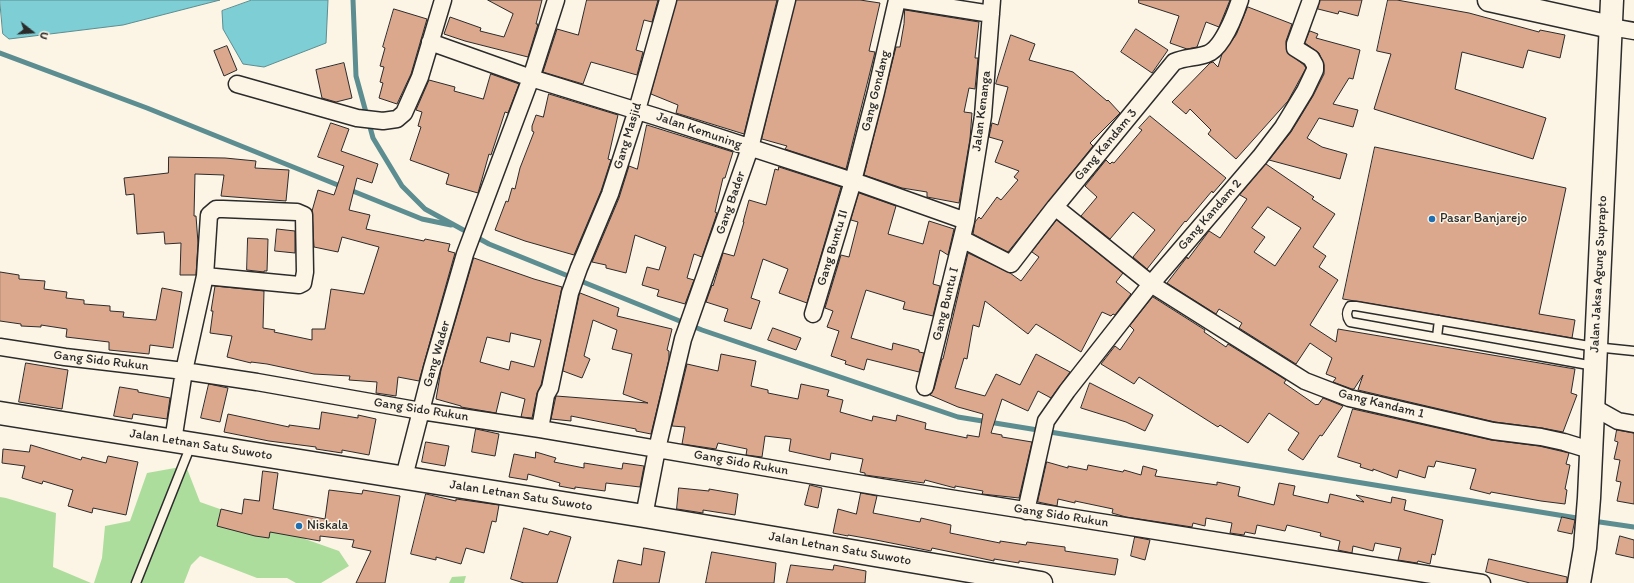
<!DOCTYPE html>
<style>
body{margin:0}
#map{position:relative;width:1634px;height:583px;overflow:hidden;background:#fcf5e5;font-family:Itim,sans-serif}
canvas{display:block}
.north{position:absolute;left:12px;top:12px;width:40px;height:40px;-webkit-text-stroke:3px #fcf5e5;paint-order:stroke;rotate:107deg;font-size:11px;font-weight:700;line-height:16px;text-align:center;color:#2b2b2b}
.north::after{content:'';display:block;margin:auto;width:14px;height:18px;background:#2b2b2b;clip-path:polygon(50% 0,100% 100%,50% 72%,0 100%)}
</style>
<div id="map">
<canvas width="1634" height="583"></canvas>
<div class="north">U</div>
</div>
<script>
const g = document.querySelector('canvas').getContext('2d');
g.lineJoin = 'round';
function fill(path, color) { g.fillStyle = color; g.fill(path, 'evenodd'); }
function strokePath(path, color, width, dash) { g.strokeStyle = color; g.lineWidth = width; g.lineCap = dash ? 'butt' : 'round'; g.setLineDash(dash || []); g.stroke(path); }
function write(font, color, halo, rows, align = 'center') {
  g.font = font + ' Itim,sans-serif'; g.lineWidth = 3; g.setLineDash([]); g.textBaseline = 'middle'; g.strokeStyle = halo; g.fillStyle = color; for (const [text, x, y, turn = 0] of rows) {
    g.save(); g.translate(x, y); g.rotate((+turn || 0) * Math.PI / 180); g.textAlign = isNaN(turn) ? turn : align; if (halo) g.strokeText(text, 0, 0); g.fillText(text, 0, 0); g.restore();
  }
}
fill(new Path2D(`
 M186 466 200 502 339 551 349 566 321 583H296L287 578H257L200 556 191 565 184 583H94L102 558 105 526 130 521 147 473Z
 M0 497 6 498 56 513 53 567 91 583H0Z
 M466 576 464 583H449L452 577Z`), '#addd9d');
const water = new Path2D(`
 M0 0H220L123 25 9 39 3 34Z
 M252 0H328L326 43 264 67 243 64 223 29 222 11Z`);
fill(water, '#7dced5');
strokePath(water, '#5c8d91', 1);
strokePath(new Path2D(`
 M353 0 356 76 373 138 402 186 425 209 489 244 702 330 958 417 1583 519
 M0 53 147 108 422 219 451 225
 M1593 521 1634 527`), '#5c8d91', 5);
const building = new Path2D(`
 M488 0H542L536 24H538L528 57 465 41 444 34 450 17 481 28 480 31 504 37 513 14Z
 M587 0H658L652 22 644 20 636 50 643 52 637 75 591 62 583 84 543 72 557 29 578 35Z
 M677 0H777L744 134 676 113 678 105 651 94Z
 M796 0H860L880 3 869 51 875 52 846 169 785 149 787 146 762 139Z
 M1139 0H1230L1219 27 1206 22 1197 47 1187 49 1170 43 1179 16 1139 3Z
 M1320 0H1362L1358 16 1339 11 1338 14 1318 9Z
 M1388 0H1397L1469 13 1539 32 1540 30 1565 35 1560 58 1528 50 1523 68 1462 52 1455 89 1546 118 1533 159 1374 109 1391 54 1377 51Z
 M1248 7 1292 24 1286 41 1287 52 1304 65 1306 68 1288 101 1236 159 1208 134 1211 130 1190 109 1186 114 1172 102 1210 63 1213 62 1218 67 1222 54 1236 35Z
 M394 9 427 19 411 74 397 104 379 98 383 83 380 82 384 67 380 66 385 48 383 47Z
 M905 10 979 22 975 58H978L975 89 969 88 964 112 972 113 970 139 959 203 927 197V192L902 188 864 175 896 47H900L904 24Z
 M1136 29 1168 50 1152 73 1121 52Z
 M1310 31 1318 34 1316 38 1360 50 1353 79 1349 78 1333 104 1358 110 1353 127 1319 118 1307 138 1322 147 1347 154 1340 179 1269 160 1291 132 1313 96 1324 74V65L1319 53 1305 43Z
 M1011 35 1035 44 1029 60 1073 72 1107 101 1108 100 1120 113 1090 143 1093 146 1008 252 973 234 975 222 979 217 981 219 997 197 1001 200 1018 180 1014 177 1019 171 995 162 1003 141 989 137 992 123 998 125 1008 87 996 84Z
 M227 46 237 70 224 76 214 51Z
 M344 63 352 98 336 102 322 98 316 70Z
 M491 74 519 84 508 113 505 112 491 155 489 154 478 193 446 184 449 174 410 160 421 127 418 126 422 112 416 110 429 80 455 87 454 91 483 99Z
 M549 94 618 115 608 159 611 160 601 191 574 255 525 241 495 230 506 201 508 202 512 188 515 189 520 168 534 132 532 131V126L536 115 543 117Z
 M1150 116 1226 178 1213 193 1212 191 1186 222 1185 221 1147 269 1133 257 1155 230 1133 212 1110 239 1081 216 1097 197 1085 186 1106 160 1110 164 1112 162 1114 163 1142 130 1139 128Z
 M331 123 349 129 341 151 378 164 372 183 357 178 349 210 370 215 366 229 424 241 425 239 450 244 448 251 455 253 419 381 398 377 396 396 376 393 377 382 349 380 350 376 314 374 267 364 251 362V363L227 357 232 336 210 333 213 311H211L215 286 264 291 263 328 275 330 274 332 312 340V329H325L331 289 364 294 379 247 342 237 338 252 314 247 312 211 318 190 334 195 344 166 318 157Z
 M647 125 733 152 725 178H723L715 212 717 213 716 216 702 257 694 254 687 278 694 280 685 304 657 296 659 290 642 285 647 267 659 270 666 247 635 235 626 273 606 268V265L592 262 619 198 629 166 637 169Z
 M1375 147 1566 188 1539 314 1575 320 1572 338 1343 299Z
 M169 157 225 158 256 161 255 168 289 170 286 201 221 196 224 175 195 174 194 216H196L198 243 196 275H180L181 243 165 244 164 232 137 234 134 194 126 195 124 178 168 173Z
 M1266 164 1314 197 1312 199 1335 214 1313 247 1326 256 1319 267 1338 280 1310 325 1336 342 1338 329 1575 369 1571 393 1577 395 1563 432 1542 428 1495 422 1358 390 1363 375 1354 389H1352L1333 382 1336 378 1326 374 1332 358 1310 343 1296 364 1239 328 1242 323 1219 309 1216 314 1167 283 1187 257 1188 259 1209 231 1220 238 1247 199 1240 195ZM1268 207 1301 228 1275 266 1254 252 1265 237 1252 228Z
 M779 167 841 187 807 303 779 293 788 269 763 259 751 298 760 301 751 329 724 321 728 309 706 302 712 285 713 286 723 253 734 256 744 222H743L749 200 766 205 775 169 778 170Z
 M859 193 896 206 888 234 923 244 929 221 954 229 948 255 940 250 933 284 940 286 933 316 903 309 905 302 866 290 851 338 892 350 893 343 919 350V352L924 353 919 372 867 359 864 370 845 364 846 361 831 356 839 331 827 327 833 311 825 308 841 255 849 257 858 222 851 220Z
 M1057 220 1123 273 1116 282 1131 294 1115 315 1113 314 1111 316 1102 312 1081 352 1036 324 1028 334 985 301 979 327 973 325 967 359 964 358 955 388 985 396 996 374 1020 385 1036 354 1070 372 1051 398 1038 391 1028 411 1002 399 991 433 1002 435V437L1032 442 1019 498 982 494 983 491 955 486V488L925 480 924 483 865 475V473L860 472 863 459 831 453 830 460 789 451 791 439 765 436 762 457 746 455 747 449 718 443 716 449 682 444 685 427 672 426 687 364 718 371 721 354 756 361 751 386 768 390V393L798 399 801 384 829 390 827 396 843 400 840 412 872 421 873 416 896 421 897 415 926 423 925 429 967 438V435L979 437 983 414 958 407 930 395 934 389 942 359H943L968 253 1010 273 1021 281 1039 257 1032 252Z
 M277 229 295 231V253L275 251Z
 M248 238 268 239 267 271H264V272L247 270Z
 M474 258 534 279 562 287 541 385 537 393 532 418 521 417 525 399 501 392 496 413 461 407V406L436 399 441 370ZM511 333 541 340 534 367 511 361 509 370 480 362 487 337 509 342Z
 M0 272 19 275V279L45 281 44 289 67 292 66 298 84 300V304L110 306V311L124 312 123 317 156 320 162 288 182 292 173 348 150 345 149 354 109 350V342L66 337 67 329 41 325V327L21 326V324L0 321Z
 M580 293 619 308 617 316 672 329 667 350 669 351V359L651 434 636 431V429L571 416V421L551 419 556 396 648 403 623 394 632 354 612 349 617 330 593 320 584 356 590 359 582 378 563 371Z
 M1153 297 1205 330 1204 332 1226 347 1228 344 1286 380 1284 383 1316 405 1317 404 1318 405 1323 398 1343 406 1322 436 1320 435 1303 460 1288 450 1299 433 1269 413 1248 443 1220 425 1218 427 1139 377 1134 384 1101 364 1115 346 1120 350 1134 330 1130 326Z
 M773 328 801 338 796 350 768 340Z
 M26 363 68 370 62 409 19 402Z
 M1090 383 1153 415 1145 431 1126 422 1081 408Z
 M209 384 228 388 220 422 201 418Z
 M120 387 138 390V392L170 398 167 419 133 414 132 419 114 416Z
 M1353 409 1491 440 1539 446 1569 453 1566 464 1570 465 1565 489 1567 490 1565 504 1541 501 1491 492 1490 494 1470 489 1476 469 1436 461 1434 467 1428 466 1425 478 1399 470 1397 478 1373 469V471L1360 467 1361 464 1338 457Z
 M322 412 358 418V415L376 419 369 455 342 450V453L316 449V447L269 441 224 432 228 414 289 427V425L319 429Z
 M476 429 499 434 495 456 472 452Z
 M1617 430 1634 433V504L1617 501 1621 482 1616 481 1620 460 1614 459 1618 442 1615 441Z
 M426 442 449 446 445 466 422 462Z
 M31 445 81 460 82 457 106 463 108 456 138 462 126 515 93 508 92 513 68 506 73 490 43 481 42 484 22 478 25 466 2 463 3 449 29 452Z
 M536 452 556 458 554 462 584 468V463L622 469 623 463 644 466 640 487 606 483 605 491 575 487V489L559 486 560 483 528 474 527 480 509 477 514 454 535 458Z
 M1047 462 1068 468V466L1087 470 1088 465 1123 472 1124 470 1141 475 1143 466 1157 470 1155 476 1217 485V482L1240 487 1238 496 1274 505 1279 483 1295 486 1293 495 1328 503 1330 494 1364 502 1356 495 1391 503 1392 497 1406 500 1404 510 1443 520 1435 555 1432 554 1430 564 1418 561 1417 563 1398 560 1401 548 1375 543 1373 551 1353 546 1352 553 1338 550 1340 541 1320 536 1321 533 1287 525 1285 531 1257 525 1255 534 1245 532 1244 535 1230 533 1232 523 1206 518 1205 526 1193 523 1192 527 1126 517 1112 513 1113 509 1075 501V503L1058 499 1057 506 1038 502Z
 M263 471 278 473 273 509 325 519 329 490 362 494 363 490 400 496 385 583H356L371 551 352 547 354 540 320 536V541L270 532 269 538 255 536 217 526 221 509 242 514 244 499 259 501Z
 M810 485 822 488 818 508 805 505Z
 M679 488 709 491V489L738 494 735 515 703 510V513L677 509Z
 M861 493 877 496 873 513 920 522 921 518 951 525 950 533 1000 543V541L1026 545 1027 542 1065 547V551L1118 559 1115 575 1019 561V563L994 559V561L932 548 931 551 876 540 848 535V536L833 533 838 509 856 514Z
 M426 494 456 501V499L499 505 496 522 492 521 484 553 466 548 461 564 436 557V560L411 554Z
 M1562 517 1575 520 1572 534 1558 531Z
 M524 528 548 535 550 531 571 537 557 583H524L511 579Z
 M1620 536 1634 540V558L1616 554Z
 M1135 537 1150 540 1145 560 1131 556Z
 M644 548 665 552 659 583H613L618 560 641 565Z
 M712 552 776 563 774 583H706Z
 M1489 559 1567 577V583H1530L1486 572Z
 M791 565 833 570 834 565 866 571 865 583H787Z`);
fill(building, '#dba88e');
strokePath(building, '#2b2b2b', 1);
const lane = new Path2D(`
 M1437 337 1439 320
 M1594 366 1350 322C1346 316 1346 312 1350 306H1356L1595 347 1634 351
 M136 583 191 445`);
const street = new Path2D(`
 M903 0 991 14
 M1611 27 1634 31
 M430 42 531 78 657 117 862 184 966 221
 M237 84 357 118 383 121 397 119 404 113 420 77 443 0
 M1055 207 1151 284 1305 381 1349 398 1493 431 1541 437 1564 442 1590 450
 M962 239 1011 264 1055 207 1174 62C1185 57 1196 58 1207 54 1222 49 1235 15 1240 0
 M813 314 853 181 876 92 897 0
 M0 347 65 357 184 371 257 382 421 411 540 429 880 487 1482 583
 M925 387 966 221 983 116 992 0
 M1593 407 1618 421 1634 424
 M540 429 546 395 550 388 570 293 579 268 610 194 637 110 668 0
 M173 441 184 371 205 276 209 215 216 209H223L297 212 304 215 305 272 303 283 299 285 205 276
 M404 477 432 368 465 254 531 78 556 0
 M1026 511 1046 421 1067 391 1151 284 1260 157 1283 127 1305 91 1315 70V65L1311 58 1295 48V44L1311 0
 M644 516 657 449 683 339 750 148 787 0`);
const secondary = new Path2D(`
 M1489 0 1611 27
 M0 413 644 516 1041 583`);
const primary = new Path2D(`
 M1579 583 1585 548 1589 498 1612 0`);
strokePath(lane, '#2b2b2b', 11);
strokePath(street, '#2b2b2b', 19);
strokePath(secondary, '#2b2b2b', 25);
strokePath(primary, '#2b2b2b', 25);
strokePath(lane, '#fcf5e5', 8);
strokePath(street, '#fcf5e5', 16);
strokePath(secondary, '#fcf5e5', 22);
strokePath(primary, '#fcf5e5', 22);
for (const [x, y, r, color] of [
 [1432,219,4,"#1f6fb2"],
 [299,526,4,"#1f6fb2"]
]) { const dot = new Path2D(); dot.arc(x, y, r, 0, 2 * Math.PI); g.fillStyle = color; g.fill(dot); strokePath(dot, '#fcf5e5', 1.5); }
write('13px', '#2b2b2b', '#fcf5e5', [
 ["Gang Gondang",876,91,-76],
 ["Jalan Kenanga",982,111,-83],
 ["Jalan Kemuning",699,131,19],
 ["Gang Masjid",628,136,-73],
 ["Gang Kandam 3",1106,145,-50],
 ["Gang Bader",731,203,-71],
 ["Gang Kandam 2",1210,215,-49],
 ["Gang Buntu II",833,248,-73],
 ["Jalan Jaksa Agung Suprapto",1599,274,-87],
 ["Gang Buntu I",946,304,-76],
 ["Gang Wader",437,354,-74],
 ["Gang Sido Rukun",101,361,7],
 ["Gang Kandam 1",1381,404,14],
 ["Gang Sido Rukun",421,410,9],
 ["Jalan Letnan Satu Suwoto",201,445,9],
 ["Gang Sido Rukun",741,463,10],
 ["Jalan Letnan Satu Suwoto",521,496,9],
 ["Gang Sido Rukun",1061,516,9],
 ["Jalan Letnan Satu Suwoto",840,549,10]
]);
write('13px', '#2b2b2b', '#fcf5e5', [
 ["Pasar Banjarejo",1440,219],
 ["Niskala",307,526]
], 'left');
</script>
